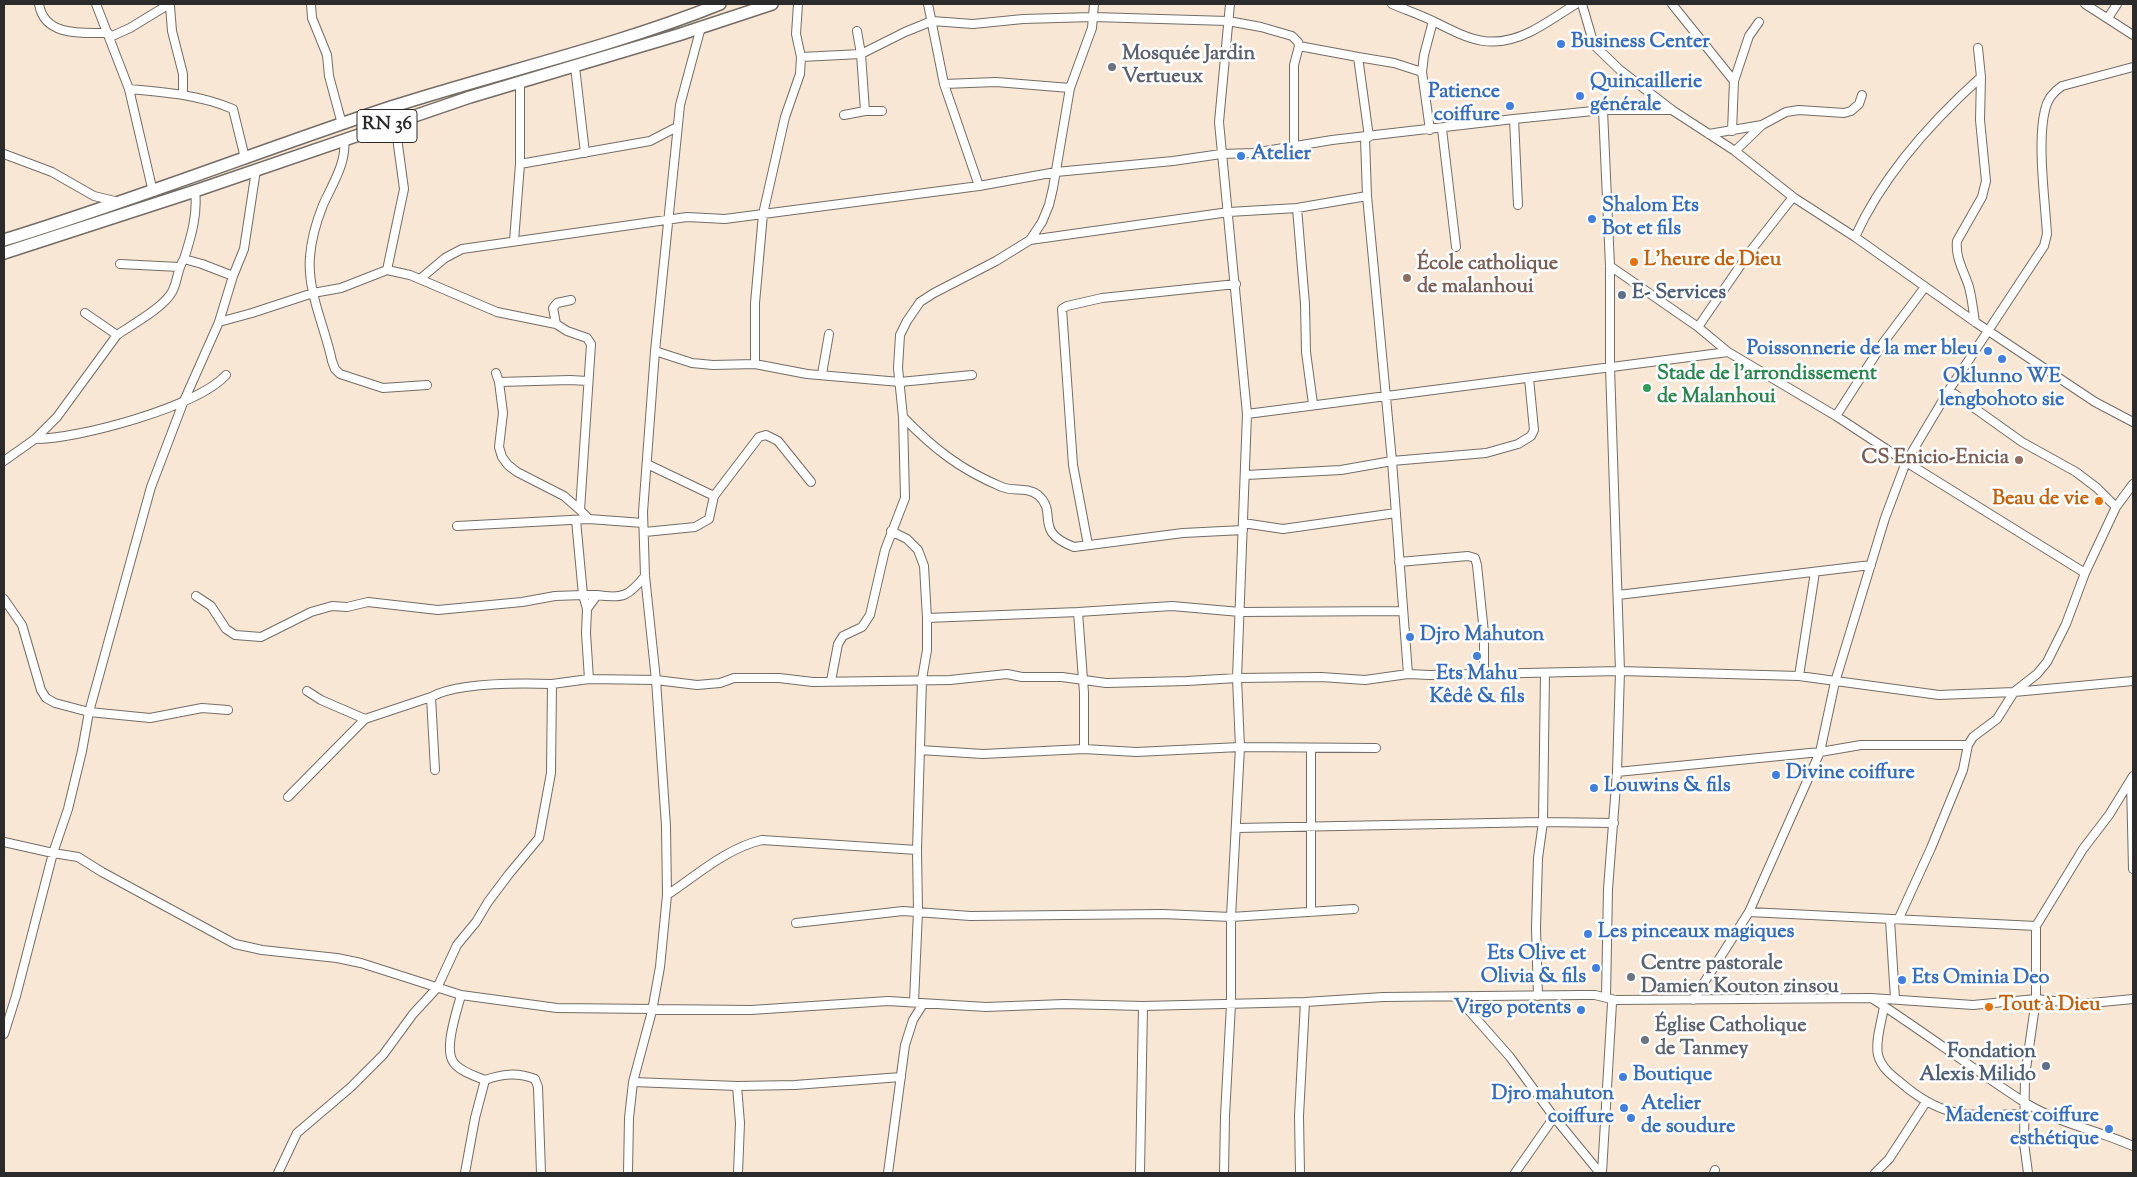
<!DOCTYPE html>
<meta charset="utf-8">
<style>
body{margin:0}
#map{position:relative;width:2137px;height:1177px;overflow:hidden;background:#f8e7d4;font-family:"Sorts Mill Goudy",serif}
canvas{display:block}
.frame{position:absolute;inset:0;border:5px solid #2b2b2b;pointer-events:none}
</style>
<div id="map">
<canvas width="2137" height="1177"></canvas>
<div class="frame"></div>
</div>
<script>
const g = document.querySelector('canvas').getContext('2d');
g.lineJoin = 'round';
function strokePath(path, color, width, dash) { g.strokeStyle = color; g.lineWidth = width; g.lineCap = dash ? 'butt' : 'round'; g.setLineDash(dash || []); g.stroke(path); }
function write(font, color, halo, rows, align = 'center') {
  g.font = font + ' "Sorts Mill Goudy",serif'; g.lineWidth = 5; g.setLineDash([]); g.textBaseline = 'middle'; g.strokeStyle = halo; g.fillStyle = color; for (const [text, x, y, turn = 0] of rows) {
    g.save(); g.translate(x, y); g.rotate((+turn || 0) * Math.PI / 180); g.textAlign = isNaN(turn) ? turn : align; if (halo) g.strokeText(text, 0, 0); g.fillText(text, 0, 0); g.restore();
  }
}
const street = new Path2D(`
 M39 4C44 37 83 33 108 33
 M96 4 129 89 153 192
 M311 4 312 18 327 55 329 76 342 124
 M798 4 796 34 801 57 861 54 905 32 932 21 973 24 1023 19 1093 17 1228 21 1261 27 1292 36 1298 42 1299 46 1294 65V146
 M928 4 944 84 979 186
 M1392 4C1406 10 1421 15 1435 22 1469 39 1491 51 1530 32 1546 24 1561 13 1576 4
 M1582 4 1594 45 1620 70 1672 110 1735 151 1793 197 1855 237 1975 322 2095 402 2133 422
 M1672 4 1734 81 1749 36 1759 22
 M2085 4 2133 35
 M2108 18 2117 4
 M857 31 861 54 865 111H882
 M110 37 130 28 166 6H170L172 31 183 74V94
 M1299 46 1358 57 1369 137
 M1358 57 1394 63 1422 72 1430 130
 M575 67 585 153
 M1422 72 1424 55 1433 21
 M944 84 996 82 1070 88
 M129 89C165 92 200 95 233 109L245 158
 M1603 110 1610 266V367L1620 671 1617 772 1608 889 1606 997
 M844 115 865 111
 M1514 119 1518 205
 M1442 129 1456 247
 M1732 131 1734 81
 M1709 134 1762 125 1786 112 1799 110 1844 113 1851 111 1859 104 1862 95
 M1365 138 1367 196 1392 461 1408 674
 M344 140C347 162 332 185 323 205 317 220 311 241 310 257 307 292 325 327 332 361L335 369 340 374 383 388 427 385
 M1735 151 1762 125
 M4 154 52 172 94 196 119 202
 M520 164 650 141 677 127
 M195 191C198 214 191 237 184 259L202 264 233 276
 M1297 208 1305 304 1306 352 1313 404
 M1855 237C1882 177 1932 121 1981 77
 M1030 240 1229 212 1297 208 1367 196
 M514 241 520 164V82
 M120 264 179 267
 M1610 266 1698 327 1728 352 1836 416 1906 462 2085 573
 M387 270 404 189 395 123
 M420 279 445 258 462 249 687 217 725 219 763 214 979 186 1056 172 1173 161 1221 154 1253 153 1332 140 1514 119 1603 110H1672
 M85 313 117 335C133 324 163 308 172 292 178 281 177 269 184 259
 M219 322 252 313 313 293 341 288 387 270 410 275 497 312 556 324 553 308 557 303 571 300
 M1975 322C1973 310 1972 298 1969 287 1964 271 1955 258 1957 241L1982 197 1986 181 1980 120 1981 77 1978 48
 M556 324 567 331 587 338 591 344 580 510 589 519
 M1698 327 1749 253 1793 197
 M655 351 692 363 713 365 755 364 807 374 900 382 972 375
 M755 364V303L763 214 785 117 800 74 801 57
 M496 373 499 382 570 380 588 381
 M822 374 829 334
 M499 382 503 413 499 447 502 457 508 465 517 472 564 496 580 510
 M1949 390 2022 442 2076 472 2097 488 2116 507
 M1247 414 1728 352
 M1836 416 1883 343 1925 287
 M903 417C934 449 961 470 1002 487 1014 492 1026 486 1038 495 1059 513 1032 531 1074 547L1183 533 1243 530
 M35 439C78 439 197 407 226 375
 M4 461 35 439 57 417 117 335
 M647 464 714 496
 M1246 475 1341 470 1392 461 1486 453 1518 444 1531 436 1534 430 1529 378
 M576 520 583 595H597
 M1243 523 1283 529 1396 513
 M457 526 589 519 643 523
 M891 531 907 539 918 550 924 566 927 618V650L922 679 917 850 918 911 914 1002
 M645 532 695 527 709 519 714 496 759 437 766 435 778 441 811 482
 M1088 545 1073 465 1062 309 1067 306 1102 298 1236 284
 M1399 562 1468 556 1475 558 1477 565 1484 633V674
 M1618 595 1871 565
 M196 596 211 606 226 629 235 635 261 637 311 612 332 606 347 607 368 602 438 610 522 602 555 596 583 595 587 609
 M4 599 22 625 41 690 46 698 55 703 89 712 150 718 202 708 228 710
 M1078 612 1084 693V749
 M927 618 1078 612 1172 606 1240 612 1403 611
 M1799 676 1815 572
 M589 679 656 680 697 685 720 683 734 678H779L813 682 950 680 1007 674 1022 677H1062L1106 683 1187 681 1237 678 1321 677 1365 680 1408 674 1430 675 1620 671 1799 676 1939 695 2014 692 2133 681
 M831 681 838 644 843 636 862 627 870 615 885 550 905 498 903 417 898 368 900 335 907 321 920 302 934 293 996 261 1030 240 1042 222 1049 205 1053 188 1070 88 1092 28 1094 4
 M307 691 321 700 365 719
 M920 750 983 754 1084 749 1136 752 1240 747 1376 748
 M435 770 431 697C458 682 520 683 552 684
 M1617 772 1820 752 1861 745H1968
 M2131 782 2133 869
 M288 797 365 719 431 697
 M1237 828 1543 822 1614 823
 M4 842 53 853 78 857 102 872 235 944 262 950 337 958 361 963 461 995 557 1008 751 1010 888 1001 986 1007 1064 1004 1143 1006 1305 1002 1383 997 1582 995H1595L1615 1000 1871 998 1973 1005 2036 999 2081 1004 2133 999
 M667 895C697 875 727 848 762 840L917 850
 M1311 912V748
 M1749 912 2036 926
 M1899 918 1931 848 1963 770 1968 745 1973 737 1997 719 2014 692 2037 674 2047 662 2066 624 2085 573 2116 507 2133 484
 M1890 920 1895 999
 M796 923 903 911 970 916 1163 914 1231 917 1354 909
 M461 995C457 1011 443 1050 454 1063 461 1072 475 1076 485 1080 502 1074 517 1072 535 1079L538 1087 541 1173
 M1538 996 1536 928 1538 858 1543 822 1545 673
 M1457 997 1510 1057 1554 1117 1600 1173
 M1873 999C1924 1032 1973 1069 2024 1102 2057 1123 2097 1130 2133 1146
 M1693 1000 1749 912 1820 752 1835 682 1885 518 1906 462 1949 390 2044 246 2047 234C2045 200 2037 142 2045 110 2047 100 2053 92 2062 86L2133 67
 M1884 1006C1882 1021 1875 1040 1878 1055 1881 1067 1891 1075 1900 1082 1945 1121 1969 1115 2025 1114
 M4 1034 16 996 53 853 68 809 82 751 89 712 151 487 183 403 219 322 233 276 244 249 256 170
 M633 1082 737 1086 795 1085 901 1077
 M737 1086 740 1123 738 1173
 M278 1173 297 1133 351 1087 383 1055 413 1014 437 988 457 945 476 922 488 902 509 874 539 838 551 773 552 684 589 679 586 633 587 609 597 595C623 599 629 596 645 576
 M465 1173 475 1118 485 1080
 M628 1173 629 1118 633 1082 652 1011 660 967 667 895 666 826 656 680 645 576 643 512 655 351 680 105 701 27
 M888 1173 905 1045 913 1020 923 1004
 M1140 1173 1143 1006
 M1224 1173 1225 1116 1231 1004V917L1240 747 1237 678 1247 414 1219 122 1230 4
 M1300 1173 1299 1116 1305 1002
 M1515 1173 1554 1117
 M1602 1173 1612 1003 1615 1000
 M1714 1173 1715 1170
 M1875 1173 1889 1159 1926 1102
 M2028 1173 2024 1143 2025 1076 2036 999V926L2083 849 2109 815 2133 776`);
const primary = new Path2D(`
 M4 240C135 200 261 150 391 107 500 72 613 47 720 4
 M4 253 195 191 470 97 678 35 772 4`);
strokePath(street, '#736d66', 10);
strokePath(primary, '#736d66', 14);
strokePath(street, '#fff', 8);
strokePath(primary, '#fff', 11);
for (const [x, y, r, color] of [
 [1561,44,5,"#3f7fe0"],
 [1112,67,5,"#6b7280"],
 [1580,96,5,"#3f7fe0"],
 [1510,106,5,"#3f7fe0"],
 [1241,156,5,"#3f7fe0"],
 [1592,219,5,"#3f7fe0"],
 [1634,262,5,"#e8710a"],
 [1407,278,5,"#8d6e63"],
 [1622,295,5,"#5c6f8a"],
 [1988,351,5,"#3f7fe0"],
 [2002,359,5,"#3f7fe0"],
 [1647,388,5,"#2e9e5b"],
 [2019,460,5,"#8d6e63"],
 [2099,501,5,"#e8710a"],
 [1410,637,5,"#3f7fe0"],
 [1477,656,5,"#3f7fe0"],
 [1776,775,5,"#3f7fe0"],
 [1594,788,5,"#3f7fe0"],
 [1588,934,5,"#3f7fe0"],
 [1596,968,5,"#3f7fe0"],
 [1631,977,5,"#6b7280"],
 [1902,980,5,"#3f7fe0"],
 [1989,1007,5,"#e8710a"],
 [1581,1010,5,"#3f7fe0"],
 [1645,1040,5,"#6b7280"],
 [2046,1066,5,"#5c6f8a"],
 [1623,1077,5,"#3f7fe0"],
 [1624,1108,5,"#3f7fe0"],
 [1631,1118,5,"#3f7fe0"],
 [2109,1129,5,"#3f7fe0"]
]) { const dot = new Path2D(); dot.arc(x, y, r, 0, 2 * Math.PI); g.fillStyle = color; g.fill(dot); strokePath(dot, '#fff', 2); }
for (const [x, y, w] of [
 [387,126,60]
]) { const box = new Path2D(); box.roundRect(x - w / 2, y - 16.5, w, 33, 4); g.fillStyle = '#fff'; g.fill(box); strokePath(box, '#2b2b2b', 1); }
write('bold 19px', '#2b2b2b', null, [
 ["RN 36",387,126]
]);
write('bold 20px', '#366cbe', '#fff', [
 ["Business Center",1571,44],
 ["Quincaillerie",1590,84],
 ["générale",1590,107],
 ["Patience",1500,94,"right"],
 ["coiffure",1500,117,"right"],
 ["Atelier",1251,156],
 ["Shalom Ets",1602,208],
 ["Bot et fils",1602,231],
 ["Poissonnerie de la mer bleu",1978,351,"right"],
 ["Oklunno WE",2002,379,"center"],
 ["lengbohoto sie",2002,402,"center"],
 ["Djro Mahuton",1420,637],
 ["Ets Mahu",1477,676,"center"],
 ["Kêdê & fils",1477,699,"center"],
 ["Divine coiffure",1786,775],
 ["Louwins & fils",1604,788],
 ["Les pinceaux magiques",1598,934],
 ["Ets Olive et",1586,956,"right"],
 ["Olivia & fils",1586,979,"right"],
 ["Ets Ominia Deo",1912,980],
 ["Virgo potents",1571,1010,"right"],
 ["Boutique",1633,1077],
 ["Djro mahuton",1614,1096,"right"],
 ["coiffure",1614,1119,"right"],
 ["Atelier",1641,1106],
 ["de soudure",1641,1129],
 ["Madenest coiffure",2099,1118,"right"],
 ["esthétique",2099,1141,"right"]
], 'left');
write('bold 20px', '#5b616d', '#fff', [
 ["Mosquée Jardin",1122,56],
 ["Vertueux",1122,79],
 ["Centre pastorale",1641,966],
 ["Damien Kouton zinsou",1641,989],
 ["Église Catholique",1655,1028],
 ["de Tanmey",1655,1051]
], 'left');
write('bold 20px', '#c56008', '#fff', [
 ["L'heure de Dieu",1644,262],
 ["Beau de vie",2089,501,"right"],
 ["Tout à Dieu",1999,1007]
], 'left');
write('bold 20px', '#785e54', '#fff', [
 ["École catholique",1417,266],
 ["de malanhoui",1417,289],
 ["CS Enicio-Enicia",2009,460,"right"]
], 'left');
write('bold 20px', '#4e5e75', '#fff', [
 ["E- Services",1632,295],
 ["Fondation",2036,1054,"right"],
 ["Alexis Milido",2036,1077,"right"]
], 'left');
write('bold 20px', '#27864d', '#fff', [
 ["Stade de l'arrondissement",1657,376],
 ["de Malanhoui",1657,399]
], 'left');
</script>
